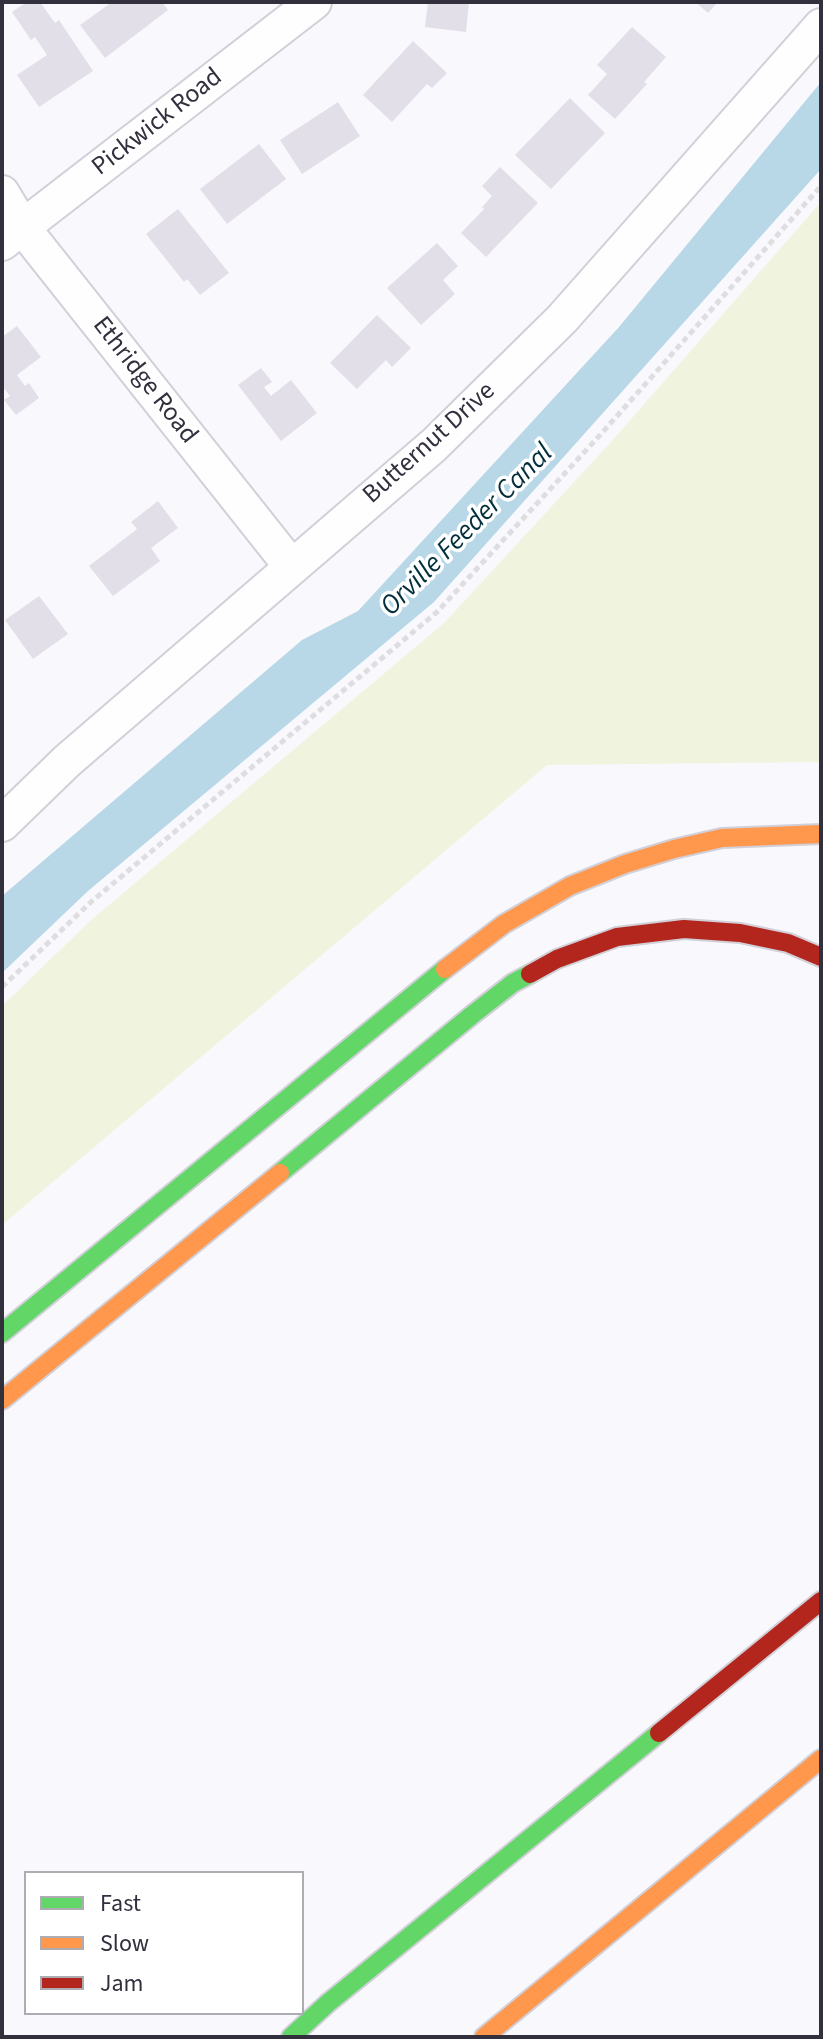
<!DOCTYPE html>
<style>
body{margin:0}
#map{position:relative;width:823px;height:2039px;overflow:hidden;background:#f9f8fd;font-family:"Source Sans 3",sans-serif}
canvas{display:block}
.frame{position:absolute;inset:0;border:4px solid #33303e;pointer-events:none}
.legend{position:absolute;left:24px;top:1871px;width:280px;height:144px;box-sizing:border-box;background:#fff;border:2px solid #adacb2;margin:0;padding:10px 14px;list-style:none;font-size:24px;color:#33303e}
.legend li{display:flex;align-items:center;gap:16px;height:40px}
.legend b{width:40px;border:2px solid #adacb2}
</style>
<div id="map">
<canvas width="823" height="2039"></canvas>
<div class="frame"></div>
<ul class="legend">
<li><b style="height:10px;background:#63d668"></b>Fast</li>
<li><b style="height:10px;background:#ff974d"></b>Slow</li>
<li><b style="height:10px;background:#b3261e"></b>Jam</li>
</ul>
</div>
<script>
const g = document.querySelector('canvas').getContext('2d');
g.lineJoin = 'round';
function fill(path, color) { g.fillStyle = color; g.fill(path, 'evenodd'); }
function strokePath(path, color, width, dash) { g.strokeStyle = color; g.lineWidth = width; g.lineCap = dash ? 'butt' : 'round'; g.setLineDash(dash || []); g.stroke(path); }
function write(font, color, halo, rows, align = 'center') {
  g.font = font + ' "Source Sans 3",sans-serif'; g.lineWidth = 7; g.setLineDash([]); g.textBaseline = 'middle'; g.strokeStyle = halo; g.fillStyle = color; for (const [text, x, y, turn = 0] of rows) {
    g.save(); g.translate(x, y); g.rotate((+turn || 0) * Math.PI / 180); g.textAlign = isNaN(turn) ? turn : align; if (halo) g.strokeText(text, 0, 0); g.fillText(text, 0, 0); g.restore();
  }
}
fill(new Path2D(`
 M821 202V762L547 765 2 1225V1006L90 921 444 623 611 442Z`), '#f0f4df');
fill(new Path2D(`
 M821 82V169L434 602 88 891 2 973V896L302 640 358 611 619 327Z`), '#b9d8e7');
fill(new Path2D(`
 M27 2H40L55 23 59 20 93 71 39 107 17 75 47 55 35 37 31 40 12 12Z
 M112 2H162L168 10 105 58 80 25Z
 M428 2H469L466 32 425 27Z
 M695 2H718L708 13Z
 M632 27 666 57 644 82 647 84 615 119 588 95 607 74 597 65Z
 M413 41 447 73 432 88 427 84 392 122 363 95Z
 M570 98 605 133 551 189 515 155Z
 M338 102 360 136 302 174 280 140Z
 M259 144 286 179 227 224 200 189Z
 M500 167 538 203 486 257 461 233 484 209 482 207 492 196 482 186Z
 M178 209 229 273 200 295 187 279 184 282 146 234Z
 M437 243 458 266 443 280 455 294 421 325 387 288Z
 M377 315 411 348 392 367 386 360 357 389 330 363Z
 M17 326 41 357 17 375 25 386 29 383 39 398 16 415 4 400 10 396 2 386V337Z
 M261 368 272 382 264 387 271 396 291 380 317 413 281 441 238 385Z
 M158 501 178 528 151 548 160 561 113 596 89 566 137 529 131 522Z
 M39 596 68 634 33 659 5 620Z`), '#e2dfe9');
const street = new Path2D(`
 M2 193 23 228 291 566
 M2 243 314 2
 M2 824 67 761 434 445 562 319 821 26`);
const fast = new Path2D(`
 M280 1173 472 1015 513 983 530 974
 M2 1333 445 969
 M291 2037 328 2003 659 1733`);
const slow = new Path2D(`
 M445 969 504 924 570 886 625 864 674 849 722 838 821 834
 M2 1400 280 1173
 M484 2037 821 1759`);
const jam = new Path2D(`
 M530 974 557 959 617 937 684 929 740 933 788 943 821 957
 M659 1733 821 1601`);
strokePath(street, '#d1d0d8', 38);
strokePath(fast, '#d1d0d8', 22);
strokePath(slow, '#d1d0d8', 22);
strokePath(jam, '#d1d0d8', 22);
strokePath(new Path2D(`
 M2 987 91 902 437 612 601 434 821 186`), '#dedddf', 5, [6, 4]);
strokePath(street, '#fefeff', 34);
strokePath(fast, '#63d668', 18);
strokePath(slow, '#ff974d', 18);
strokePath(jam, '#b3261e', 18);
write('26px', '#33303e', '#fff', [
 ["Pickwick Road",158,123,-38],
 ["Ethridge Road",144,381,52],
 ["Butternut Drive",430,444,-42]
]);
write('italic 28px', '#032e3c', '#fff', [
 ["Orville Feeder Canal",468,531,-45]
]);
</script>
